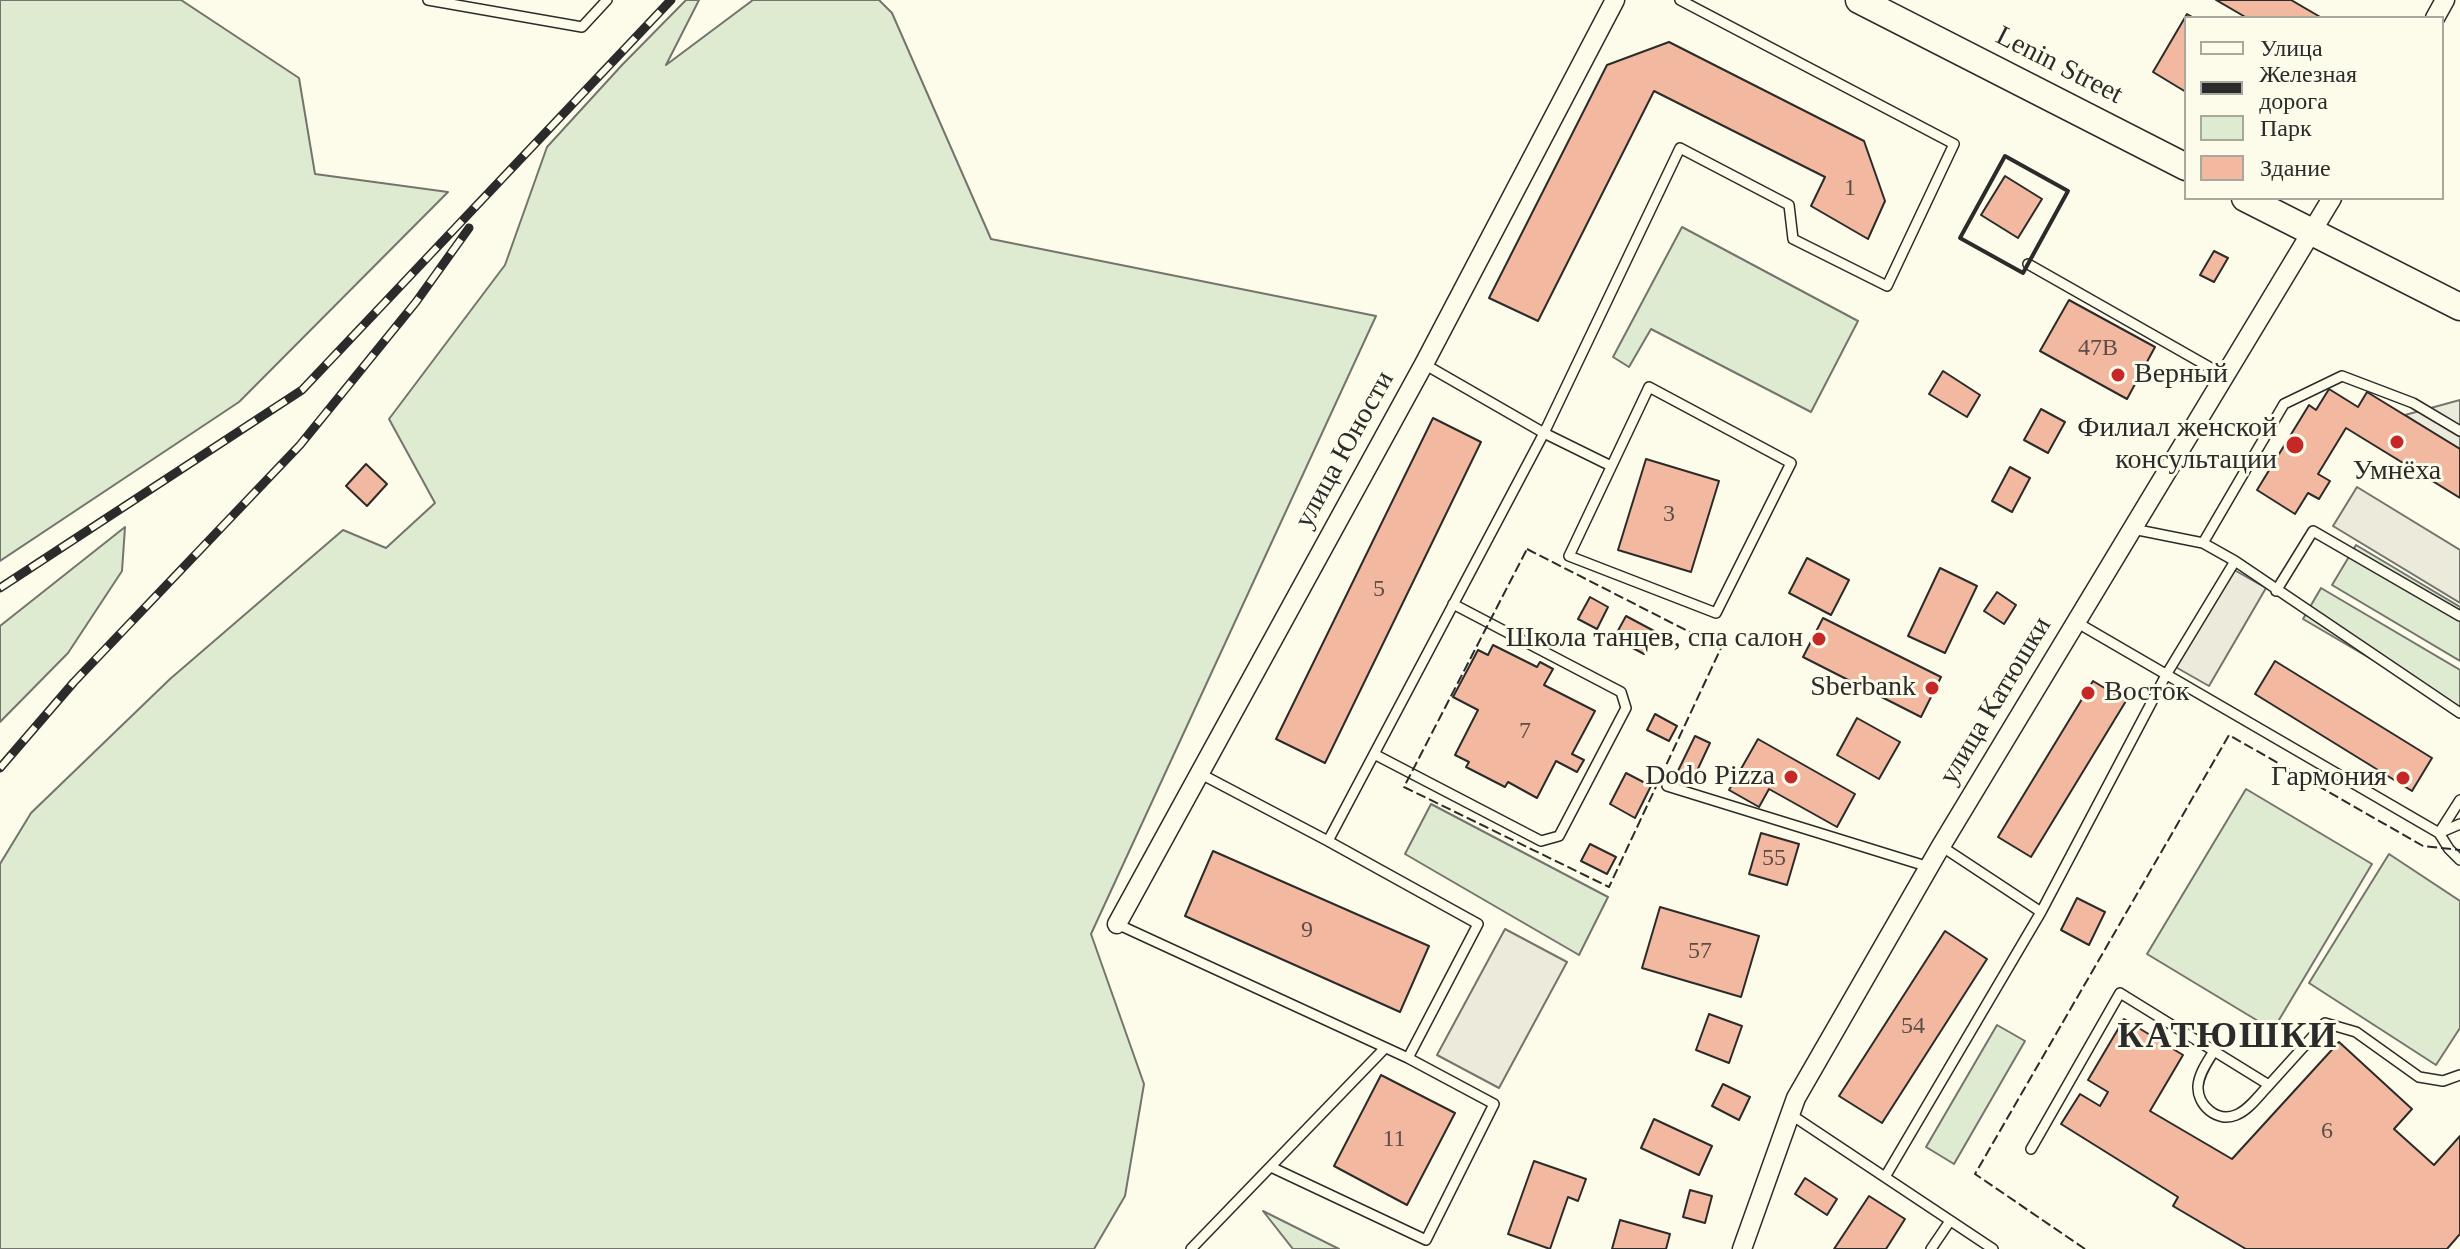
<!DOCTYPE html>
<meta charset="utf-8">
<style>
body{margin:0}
#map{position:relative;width:2460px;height:1249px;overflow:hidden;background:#fdfbea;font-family:"Times New Roman",serif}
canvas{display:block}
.legend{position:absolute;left:2184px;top:16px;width:260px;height:184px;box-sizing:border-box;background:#fdfbea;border:2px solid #a9a89e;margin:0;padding:10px 14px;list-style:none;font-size:24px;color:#2b2b2b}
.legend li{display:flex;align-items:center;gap:16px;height:40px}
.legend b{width:40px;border:2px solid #a9a89e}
</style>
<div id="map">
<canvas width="2460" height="1249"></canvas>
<ul class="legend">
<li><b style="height:10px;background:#fdfbea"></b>Улица</li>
<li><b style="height:10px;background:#2b2b2b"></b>Железная дорога</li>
<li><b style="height:22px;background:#deebd1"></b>Парк</li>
<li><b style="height:22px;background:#f2b8a0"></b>Здание</li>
</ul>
</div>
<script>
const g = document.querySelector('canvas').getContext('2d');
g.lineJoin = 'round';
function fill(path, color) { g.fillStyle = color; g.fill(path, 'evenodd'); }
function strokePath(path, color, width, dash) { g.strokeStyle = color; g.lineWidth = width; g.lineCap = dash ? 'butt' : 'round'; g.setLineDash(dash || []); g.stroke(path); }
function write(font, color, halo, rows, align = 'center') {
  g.font = font + ' "Times New Roman",serif'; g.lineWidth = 6; g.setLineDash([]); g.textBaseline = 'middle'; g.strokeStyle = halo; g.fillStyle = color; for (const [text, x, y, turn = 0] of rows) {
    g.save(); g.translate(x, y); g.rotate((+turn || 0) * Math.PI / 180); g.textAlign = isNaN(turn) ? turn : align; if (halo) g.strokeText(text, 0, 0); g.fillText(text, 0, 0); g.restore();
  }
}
const green = new Path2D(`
 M0 0H181L299 78 315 174 448 192 239 402 0 561Z
 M686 0H699L666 65 753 0H879L892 13 991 239 1376 316 1091 934 1144 1084 1125 1196 1094 1249H0V864L31 813 170 679 343 530 386 548 435 503 389 419 505 265 547 147 622 65Z
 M1682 227 1858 321 1811 412 1651 329 1629 367 1613 357Z
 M125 527 122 571 68 653 0 722V626Z
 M2356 545 2460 607V661L2332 585Z
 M2321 588 2460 670V711L2303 619Z
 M2246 789 2372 864 2273 1030 2147 954Z
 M1431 804 1608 897 1579 955 1405 854Z
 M2389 854 2460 901V1028L2436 1065 2309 983Z
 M1997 1025 2025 1041 1954 1164 1926 1147Z
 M1263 1211 1339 1249H1293Z`);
fill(green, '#deebd1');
strokePath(green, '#74746e', 2);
const parking = new Path2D(`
 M2460 400V450L2405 415Z
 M2357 487 2460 550V603L2333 526Z
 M2229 567 2266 588 2209 686 2172 665Z
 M1505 929 1567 962 1499 1088 1437 1055Z`);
fill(parking, '#eceadb');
strokePath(parking, '#74746e', 2);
const building = new Path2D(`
 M2216 0H2291L2322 18H2247Z
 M2187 14 2194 18H2186V92L2153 72Z
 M1669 42 1864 141 1885 201 1868 239 1811 206 1825 177 1654 91 1538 321 1489 298 1607 65Z
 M2005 176 2042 199 2018 238 1981 215Z
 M2214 251 2228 258 2214 282 2200 275Z
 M2069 300 2155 347 2127 399 2040 351Z
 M1943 371 1980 395 1967 417 1929 394Z
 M2329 389 2358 407 2367 392 2460 449V498L2346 428 2318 474 2330 481 2319 499 2308 493 2295 514 2257 490 2309 405 2316 410Z
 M2041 409 2065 422 2048 453 2024 440Z
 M1433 418 1481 442 1325 763 1276 739Z
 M1646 459 1719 481 1691 572 1618 550Z
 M366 464 387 484 367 506 346 486Z
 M2010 467 2030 478 2012 512 1992 501Z
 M1807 558 1849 580 1831 615 1789 593Z
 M1940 568 1977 586 1945 653 1908 636Z
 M1997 592 2016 605 2004 624 1984 611Z
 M1590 597 1608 607 1597 629 1578 619Z
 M1626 616 1656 632 1644 654 1614 638Z
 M1823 618 1941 677 1921 717 1803 657Z
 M1493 645 1537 667 1540 662 1553 669 1544 685 1595 711 1572 754 1584 760 1577 772 1556 761 1537 798 1508 782 1505 787 1466 767 1469 762 1455 755 1478 710 1453 697 1478 650 1488 655Z
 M2275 661 2432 758 2412 791 2255 694Z
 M2093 681 2126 701 2031 857 1998 837Z
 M1655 714 1677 726 1669 741 1647 730Z
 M1857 718 1900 742 1879 779 1837 755Z
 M1695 736 1710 743 1689 788 1673 781Z
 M1758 739 1855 794 1837 827 1769 789 1759 807 1729 790Z
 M1626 773 1651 786 1635 818 1610 804Z
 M1761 833 1799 844 1787 885 1749 874Z
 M1590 844 1616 857 1607 874 1581 861Z
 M1213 851 1429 946 1400 1012 1185 916Z
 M2077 898 2105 912 2089 945 2061 930Z
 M1660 907 1759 936 1741 997 1642 968Z
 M1945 931 1987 959 1882 1123 1839 1096Z
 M1709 1014 1742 1026 1729 1063 1696 1050Z
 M2124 1019 2183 1055 2150 1111 2232 1159 2339 1042 2412 1109 2394 1129 2434 1165 2460 1136V1234L2447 1249H2246L2173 1206 2178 1197 2061 1124 2080 1094 2100 1106 2108 1092 2088 1080Z
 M1381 1075 1455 1113 1407 1205 1334 1166Z
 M1723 1084 1750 1097 1739 1120 1712 1106Z
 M1654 1119 1712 1146 1699 1175 1641 1148Z
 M1534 1161 1586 1179 1578 1201 1568 1197 1550 1249 1508 1234Z
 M1805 1178 1837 1199 1827 1215 1795 1194Z
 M1690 1190 1712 1196 1705 1223 1683 1217Z
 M1869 1196 1905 1219 1886 1249H1834Z
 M1620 1220 1670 1234 1666 1249H1612Z`);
fill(building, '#f2b8a0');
strokePath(building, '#2b2b2b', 2);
const lane = new Path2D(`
 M428 0 582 27 607 0
 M2028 264 2225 376
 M1424 364 1544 433 1611 466
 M1649 387 1791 463 1716 613 1569 556Z
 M2133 529 2203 543 2235 561 2460 713
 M2203 543 2284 404 2342 376 2413 403 2460 431
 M2276 591 2313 531 2460 616
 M2076 622 2439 833 2460 824
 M1374 754 1541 841 1559 836 1626 708 1621 692 1453 604
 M1199 773 1328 841 1544 433 1680 148 1789 205 1793 239 1887 286 1954 144 1680 0
 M1667 786 1929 867
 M2460 800 2439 833 2449 849 2460 860
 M1941 846 2041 912
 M1117 924 1408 1058 1478 924 1328 841
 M2214 1051C2208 1061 2199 1073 2198 1086 2197 1105 2217 1123 2236 1115 2249 1110 2259 1095 2269 1085
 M1790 1114 1993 1249
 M2031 1149 2120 993 2269 1085 2325 1023 2356 1032 2419 1077 2443 1081 2460 1075
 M1271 1167 1426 1240 1494 1104 1408 1058
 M1885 1177 2041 912 2166 675 2235 561
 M1191 1249 1385 1048
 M1931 1249 1950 1221`);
const street = new Path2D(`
 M2435 18 2445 0
 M1117 924 1424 364 1615 0
 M1742 1249 1796 1098 1941 846 2332 198`);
const secondary = new Path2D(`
 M1859 0 2186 167
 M2245 198 2460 307`);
strokePath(lane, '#2b2b2b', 12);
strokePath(street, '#2b2b2b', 21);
strokePath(secondary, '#2b2b2b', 29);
strokePath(lane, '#fdfbea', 9);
strokePath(street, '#fdfbea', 18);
strokePath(secondary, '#fdfbea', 26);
const rail = new Path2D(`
 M0 588 302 390 671 0
 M0 768 74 682 300 445 416 302 469 228`);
strokePath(rail, '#2b2b2b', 9);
strokePath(rail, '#fdfbea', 6, [18]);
strokePath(new Path2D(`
 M1527 549 1721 648 1609 887 1404 787Z
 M2085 1249 1975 1174 2229 735 2423 846 2460 850`), '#2b2b2b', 2, [10, 4]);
strokePath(new Path2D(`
 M2005 156 2068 191 2023 273 1960 238Z`), '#2b2b2b', 4);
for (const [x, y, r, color] of [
 [2118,375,8,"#c62828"],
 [2397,442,8,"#c62828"],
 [2295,445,10,"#c62828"],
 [1819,639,8,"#c62828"],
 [1932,688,8,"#c62828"],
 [2088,693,8,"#c62828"],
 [1791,777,8,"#c62828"],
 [2403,778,8,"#c62828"]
]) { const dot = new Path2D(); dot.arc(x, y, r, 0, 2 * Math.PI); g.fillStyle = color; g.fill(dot); strokePath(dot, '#fdfbea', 3); }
write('24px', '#5d4e48', null, [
 ["1",1850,189],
 ["47В",2098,349],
 ["3",1669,515],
 ["5",1379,590],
 ["7",1525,732],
 ["55",1774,859],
 ["9",1307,931],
 ["57",1700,952],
 ["54",1913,1027],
 ["6",2327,1132],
 ["11",1394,1140]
]);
write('28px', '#2b2b2b', '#fdfbea', [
 ["Lenin Street",2059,66,27],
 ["улица Юности",1345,450,-61],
 ["улица Катюшки",1996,701,-59]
]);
write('28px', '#2b2b2b', '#fdfbea', [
 ["Верный",2134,375,"left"],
 ["Филиал женской",2277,429],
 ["консультации",2277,461],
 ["Умнёха",2397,472,"center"],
 ["Школа танцев, спа салон",1803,639],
 ["Sberbank",1916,688],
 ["Восток",2104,693,"left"],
 ["Dodo Pizza",1775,777],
 ["Гармония",2387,778]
], 'right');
g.letterSpacing = '2px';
write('bold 36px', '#2b2b2b', '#fdfbea', [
 ["КАТЮШКИ",2228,1038]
]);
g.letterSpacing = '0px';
</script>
